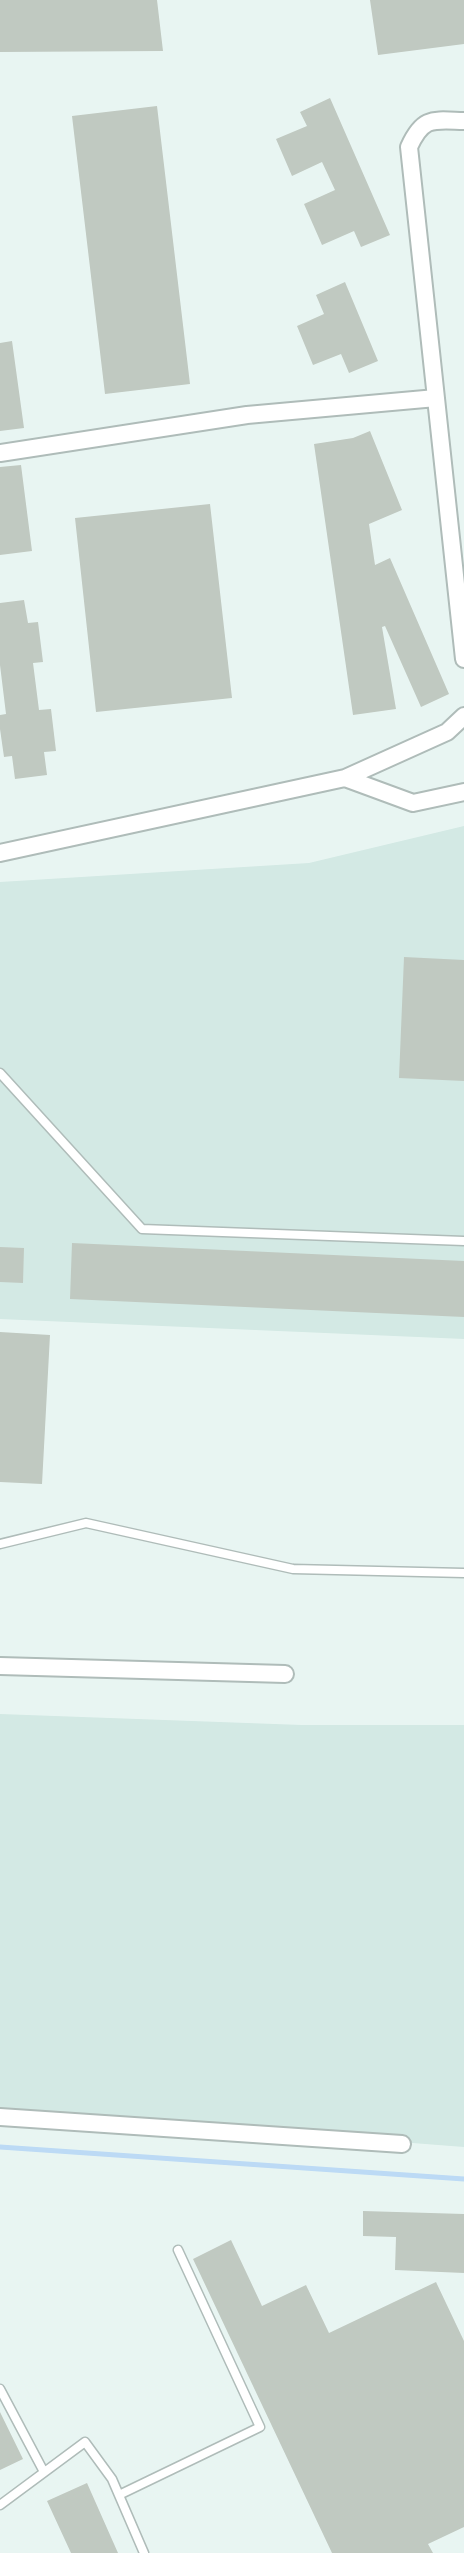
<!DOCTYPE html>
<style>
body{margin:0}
canvas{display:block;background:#e8f5f2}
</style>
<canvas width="464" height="2553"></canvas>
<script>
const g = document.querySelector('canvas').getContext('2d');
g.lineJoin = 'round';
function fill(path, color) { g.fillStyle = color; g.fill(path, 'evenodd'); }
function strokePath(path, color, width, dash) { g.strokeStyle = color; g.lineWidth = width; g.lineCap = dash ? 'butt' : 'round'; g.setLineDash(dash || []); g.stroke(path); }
fill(new Path2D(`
 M464 826V1339L0 1319V882L309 863Z
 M0 1714 302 1725H464V2147L0 2111Z`), '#d3e9e4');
strokePath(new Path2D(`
 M0 2147 464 2179`), '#bcdaf5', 5);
fill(new Path2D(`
 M0 0H157L163 51 0 52Z
 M370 0H464V44L378 55Z
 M330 98 390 235 361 247 354 231 322 245 304 204 335 190 322 162 292 176 276 139 307 126 300 112Z
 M157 106 190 384 105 394 72 116Z
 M345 282 378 361 349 373 341 354 313 365 297 326 324 314 316 295Z
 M12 341 24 428 0 431V343Z
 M370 431 402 510 369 524 375 565 390 558 449 694 421 707 385 626 382 627 396 709 353 715 314 444 353 438Z
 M21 465 32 551 0 555V467Z
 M210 504 232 698 96 712 75 518Z
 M24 600 28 623 38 622 43 662 33 663 39 710 51 709 56 751 44 752 47 775 15 779 12 756 4 757 0 729V715L6 714 0 665V603Z
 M404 957 464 960V1081L399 1078Z
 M72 1243 464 1261V1317L70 1299Z
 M0 1247 24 1248 23 1283 0 1282Z
 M0 1332 50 1335 42 1484 0 1482Z
 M363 2211 464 2214V2273L395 2270 396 2237 363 2236Z
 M231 2240 262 2306 306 2285 329 2333 436 2282 464 2341V2527L428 2544 433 2553H332L193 2259Z
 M0 2412 23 2459 0 2470Z
 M87 2483 118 2553H71L47 2501Z`), '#c0c9c1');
const lane = new Path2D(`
 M0 1073 142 1229 464 1241
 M0 1544 86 1523 293 1569 464 1573
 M0 2389 44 2472
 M119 2495 260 2427 178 2250
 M0 2505 85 2442 112 2479 144 2553`);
const street = new Path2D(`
 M464 121C433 120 423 116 409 147L464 659
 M0 453 247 415 436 398
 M345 778 447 732 464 716
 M0 853 345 778 413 803 464 792
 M0 1666 285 1674
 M0 2117 402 2144`);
strokePath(lane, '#afbcb9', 11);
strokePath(street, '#afbcb9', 20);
strokePath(lane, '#fff', 8);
strokePath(street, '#fff', 16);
</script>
